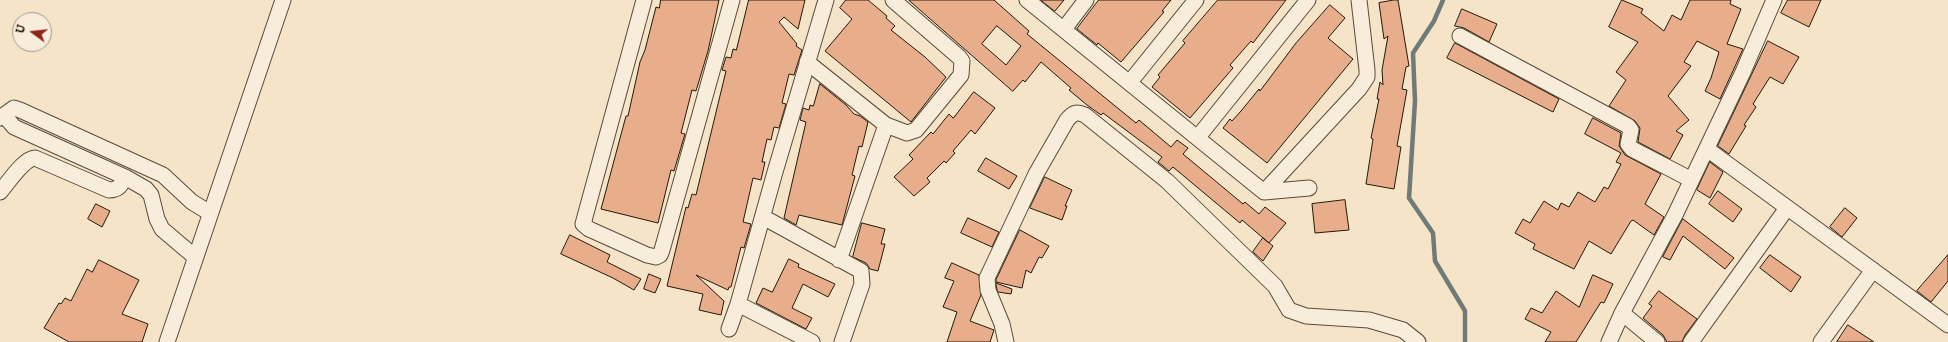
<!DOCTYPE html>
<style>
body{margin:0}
#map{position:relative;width:1948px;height:342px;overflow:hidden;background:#f5e4c8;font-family:"IM FELL DW Pica",serif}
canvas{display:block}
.north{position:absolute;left:12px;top:12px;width:40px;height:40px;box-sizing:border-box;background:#f8eddb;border:1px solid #a39887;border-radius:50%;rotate:285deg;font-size:11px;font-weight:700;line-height:16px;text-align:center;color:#241809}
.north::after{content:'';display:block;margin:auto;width:14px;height:18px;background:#8f2418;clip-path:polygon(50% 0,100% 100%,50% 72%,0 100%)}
</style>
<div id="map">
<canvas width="1948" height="342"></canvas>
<div class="north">U</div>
</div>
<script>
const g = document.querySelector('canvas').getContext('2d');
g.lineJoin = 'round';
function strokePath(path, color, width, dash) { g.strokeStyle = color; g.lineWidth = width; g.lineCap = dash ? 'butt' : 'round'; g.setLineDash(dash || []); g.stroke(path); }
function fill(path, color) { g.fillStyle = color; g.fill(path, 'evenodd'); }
strokePath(new Path2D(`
 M1443 0 1434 21 1413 53 1415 101 1409 198 1433 233 1435 261 1465 311V342`), '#707a77', 4.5);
const building = new Path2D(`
 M661 0H719L708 51 696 91 692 90 681 133 685 134 674 171 671 170 658 223 601 209 626 116H628L640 62 645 50 656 7 659 8Z
 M749 0H805L798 29 784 17 779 22 797 44 796 46 802 50 794 75 789 74 782 103 786 104 779 128 774 127 771 140 767 139 762 162H765L761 180 753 178 743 222 751 224 744 248 741 247 731 287H729L728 290 696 275 724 301 721 315 699 310 703 294 667 286 686 207 688 208 692 194 696 195 726 71 722 70 726 57 731 58 733 49 736 50Z
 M846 0H868L887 16 886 18 895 26 891 30 925 57 946 77 911 122 825 51 852 19 840 8Z
 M909 0H994L1029 31 1027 34 1136 123 1139 120 1171 147 1177 140 1188 148 1183 154 1243 204 1245 202 1259 214 1265 207 1286 223 1269 243 1242 220 1240 223 1173 167 1169 171 1158 162 1162 157 1103 113 1101 115 1087 105 1069 90 1071 88 1041 62 1025 82 1023 80 1013 91ZM997 26 1021 46 1006 65 982 44Z
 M1041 0H1064L1055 11Z
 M1099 0H1171L1162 11 1164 12 1121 62 1098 43 1097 45 1077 29Z
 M1218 0H1286L1253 43 1251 41 1230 65 1233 68 1190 118 1152 87 1160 77 1158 75 1185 43 1183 41Z
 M1394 0H1398L1409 66 1406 67 1402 89 1407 90 1397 146 1401 147 1394 189 1366 184 1373 139 1371 138 1379 99H1377L1380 82 1383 85 1382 70 1388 36 1384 39 1379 3Z
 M1622 0 1643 9 1641 13 1664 31 1672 15 1681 20 1690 0H1731L1730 4 1741 9 1727 44 1743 49 1720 99 1705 91 1711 78 1719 52 1697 41 1684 62 1691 66 1668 96 1689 120 1676 131 1683 135 1670 159 1638 142 1640 128 1635 121 1609 106 1626 80 1616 72 1638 42 1609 27Z
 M1788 0H1821L1809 27 1781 13Z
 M1330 5 1345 18 1328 38 1353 59 1267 163 1223 128 1230 119 1232 121 1241 111 1259 89 1260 91 1296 43Z
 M1462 9 1497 24 1489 42 1464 28 1455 26Z
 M1768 41 1799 57 1783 84 1770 77 1753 104 1756 107 1744 125 1746 126 1729 154 1718 146Z
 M1455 43 1559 99 1553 112 1447 58Z
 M820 84 846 105 854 114 860 116 868 122 862 147 859 146 852 175 855 176 842 225 799 215 796 225 784 218 806 122 800 120 803 108 809 110 810 105 813 106Z
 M974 92 995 108 975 134 971 130 953 151 955 153 946 163 944 161 927 178 930 182 914 196 894 177 913 159 909 155 931 132 933 134 949 114 953 118Z
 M1593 118 1621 133 1619 146 1625 155 1661 174 1645 204 1664 217 1654 235 1633 220 1631 221 1611 254 1589 241 1574 269 1533 249 1535 244 1515 233 1523 219 1530 223 1544 201 1558 210 1561 203 1569 207 1578 192 1595 202 1604 187 1608 189 1621 164 1616 162 1621 153 1585 134Z
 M986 158 1017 176 1009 189 978 171Z
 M1710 162 1723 172 1710 198 1697 190Z
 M1045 177 1072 190 1065 206H1067L1062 220 1030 208Z
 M1718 191 1742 209 1733 222 1709 204Z
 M1345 200 1349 230 1315 233 1312 204Z
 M96 204 110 211 102 227 88 219Z
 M1845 208 1857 218 1842 237 1830 227Z
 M968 218 999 232 992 247 961 233Z
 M1683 219 1734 258 1725 269 1683 236 1670 260 1663 257Z
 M862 223 885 229 881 244H885L878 271 870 269 866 263 853 257Z
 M1020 230 1049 246 1042 258 1039 257 1031 273 1026 270 1022 288 996 282V280Z
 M570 235 610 255 607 262 641 279 634 290 613 278 561 254Z
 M1263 238 1273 246 1263 261 1253 252Z
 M1770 255 1801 277 1791 292 1760 268Z
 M1948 255V281L1931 302 1917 291Z
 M789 259 799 264 798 267 835 284 828 297 803 284 792 308 812 318 806 329 756 303 763 288 772 292Z
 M99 260 139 280 122 314 148 324 142 342H69L44 328 59 303 61 304 65 298 71 301 87 269 92 272Z
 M952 263 979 275 981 295 970 321 994 330 990 342H947L957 312 943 307 954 281 945 278Z
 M649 274 661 279 655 293 644 289Z
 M1593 275 1613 284 1604 303 1601 302 1576 342H1545L1551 332 1525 319 1531 308 1542 313 1556 291 1579 307Z
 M996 283 1012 289 1011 294 998 292Z
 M1659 291 1697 319 1685 335 1682 342H1667L1663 335 1643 318 1652 306 1649 304Z
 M1848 325 1874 342H1837Z`);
fill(building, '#e8ae8c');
strokePath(building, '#241809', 1);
const street = new Path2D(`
 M644 0 583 224 589 229 647 255 656 257 660 255 662 250 732 0
 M1027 0 1264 192 1309 188
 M1064 29 1086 0
 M1460 36 1628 126 1631 130 1628 144 1632 149 1690 179
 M807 62 886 125
 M1130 82 1196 0
 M4 115 14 127 125 177 146 189 151 195 157 219 162 229 195 257
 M0 118 14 108 20 110 163 175 192 202 210 213
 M1198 137 1308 0
 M1707 149 1948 325
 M0 192C8 183 23 159 35 158L109 190C119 190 121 185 125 177
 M1264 192 1359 89 1367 77V70L1359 0
 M763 217 861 271 862 284 842 342
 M839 260 886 125 907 133 916 130 961 75 962 61 959 57 893 0
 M738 304 812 342
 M1622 313 1657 342
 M729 329 738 304 775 172 826 0
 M167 342 283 0
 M1006 342 1002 324 988 290 987 278 1036 174 1067 120C1073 113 1076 111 1085 115L1167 181 1275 286 1289 310 1306 316 1369 320 1403 330 1418 342
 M1609 342 1622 313 1675 215 1743 72 1774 0
 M1691 342 1787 208
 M1821 342 1873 270`);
strokePath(street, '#584b39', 17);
strokePath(street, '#f8eddb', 15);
</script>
